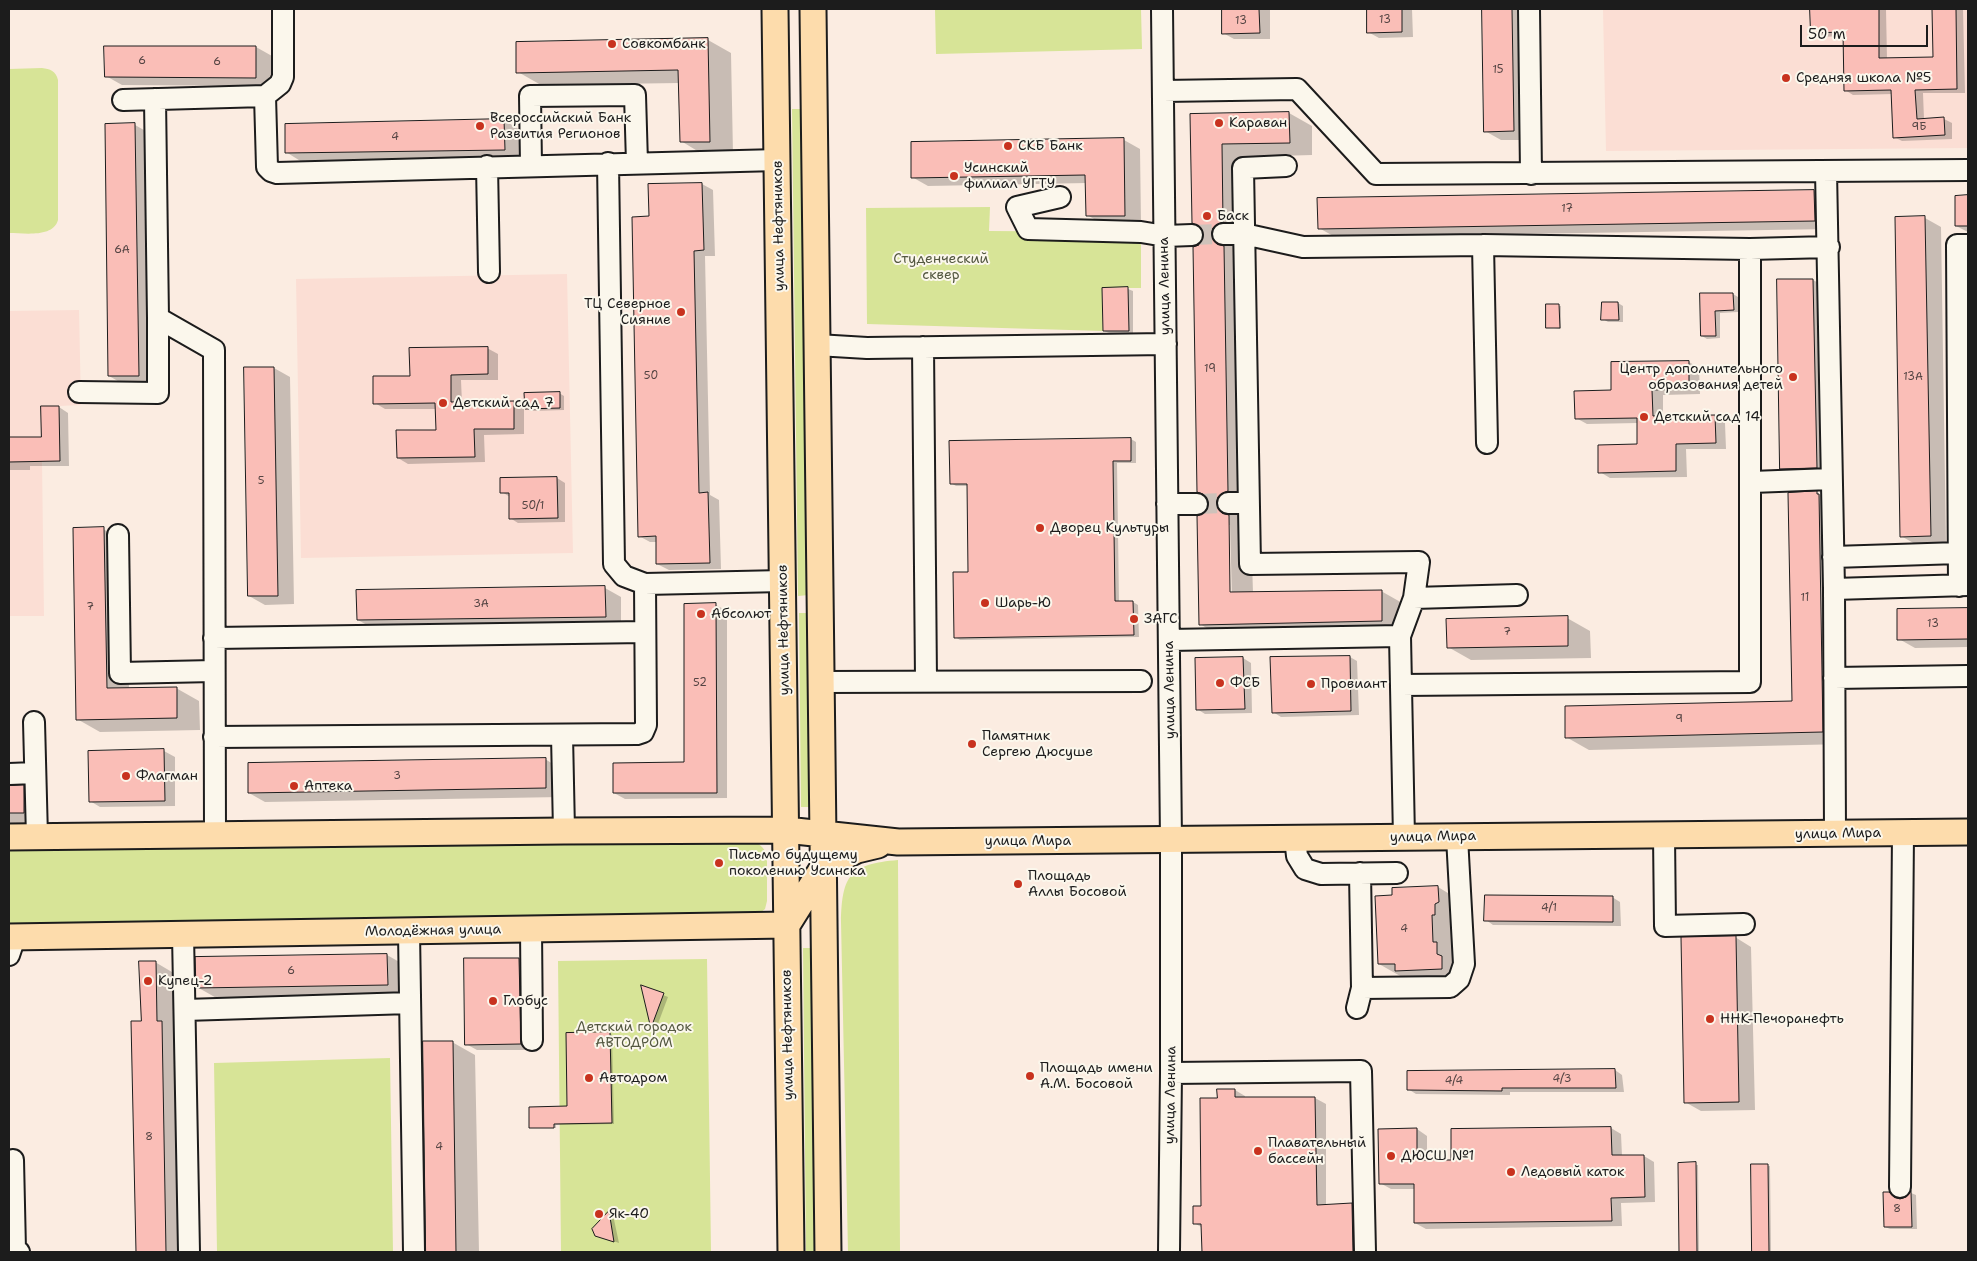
<!DOCTYPE html>
<meta charset="utf-8">
<style>
body{margin:0}
#map{position:relative;width:1977px;height:1261px;overflow:hidden;background:#fbece1;font-family:"Shantell Sans",sans-serif}
canvas{display:block}
.frame{position:absolute;inset:0;border:10px solid #1c1c1c;pointer-events:none}
.scale{position:absolute;left:1800px;top:25px;width:128px;height:22px;box-sizing:border-box;border:2px solid #1c1c1c;border-top:0;padding-left:6px;font-size:15px;line-height:18px;white-space:nowrap;color:#1c1c1c;-webkit-text-stroke:4px #fbf7ec;paint-order:stroke}
</style>
<div id="map">
<canvas width="1977" height="1261"></canvas>
<div class="frame"></div>
<div class="scale">50 m</div>
</div>
<script>
const g = document.querySelector('canvas').getContext('2d');
g.lineJoin = 'round';
function fill(path, color) { g.fillStyle = color; g.fill(path, 'evenodd'); }
function strokePath(path, color, width, dash) { g.strokeStyle = color; g.lineWidth = width; g.lineCap = dash ? 'butt' : 'round'; g.setLineDash(dash || []); g.stroke(path); }
function write(font, color, halo, rows, align = 'center') {
  g.font = font + ' "Shantell Sans",sans-serif'; g.lineWidth = 4; g.setLineDash([]); g.textBaseline = 'middle'; g.strokeStyle = halo; g.fillStyle = color; for (const [text, x, y, turn = 0] of rows) {
    g.save(); g.translate(x, y); g.rotate((+turn || 0) * Math.PI / 180); g.textAlign = isNaN(turn) ? turn : align; if (halo) g.strokeText(text, 0, 0); g.fillText(text, 0, 0); g.restore();
  }
}
fill(new Path2D(`
 M1603 9H1968V148L1606 151Z
 M567 274 573 553 301 558 296 279Z
 M79 310 81 405 59 406 60 461H42L44 616H9V311Z`), '#fbded4');
fill(new Path2D(`
 M935 9H1141L1142 49 936 54Z
 M42 68C50 69 56 71 58 80V220C53 238 24 233 9 233V69Z
 M792 109H803L809 595 798 596Z
 M990 207 989 231 1141 232V288H1102L1103 331 867 324 866 208Z
 M799 613H809L811 807H801Z
 M750 841C759 843 763 846 767 855V901L765 909 760 913 9 926V849Z
 M898 860 900 1252H848L841 922C842 875 850 864 898 860Z
 M803 948H813L816 1252H806Z
 M707 959 711 1252H561L558 961Z
 M390 1058 393 1252H217L214 1063Z`), '#d7e497');
fill(new Path2D(`
 M1223 9H1270V39H1234L1223 33Z
 M1368 9H1412L1413 37 1379 38 1368 32Z
 M1483 9H1527L1529 140H1501L1485 131Z
 M1812 9H1886L1887 59 1934 58 1933 9H1963L1965 93H1923L1924 119H1944L1952 123V139L1902 141 1894 137 1893 94 1853 95 1845 90 1844 36 1820 37 1812 32Z
 M708 40 731 53 733 154 704 155 681 141 680 83 541 85 518 72Z
 M256 47 272 56V86L122 85 106 76Z
 M1289 113 1312 126V155L1244 157 1246 235 1236 241 1234 248 1238 255 1241 510 1239 517 1243 524 1251 529 1253 593 1381 591 1404 604 1405 634 1223 638 1200 624 1208 511 1210 503 1206 496 1198 491 1200 246 1205 235 1192 115ZM1228 525H1230L1232 599H1229Z
 M504 120 520 130V158L302 162 286 152Z
 M106 125H135L158 138 162 389H132L109 376Z
 M1124 140 1140 149 1141 224H1103L1087 215V183L928 186 912 177Z
 M702 184 713 190 715 256H705L710 495 719 500 721 569 669 570 657 564V542H650L639 536 650 218Z
 M1814 191 1830 200 1831 229 1335 237 1319 228V199Z
 M1956 197H1968V232L1956 226Z
 M1896 218H1925L1941 227 1946 545H1917L1901 536Z
 M1813 280 1824 286 1827 473 1792 474 1782 468Z
 M1128 289 1133 291V333H1109L1104 331Z
 M1733 294 1738 297V312L1720 313V338L1707 339 1702 336 1701 295Z
 M1603 303H1618L1623 306V322H1608L1603 319Z
 M1548 305 1561 306V329L1547 327Z
 M487 348 498 354V380H461L462 403 513 402 524 408V434L484 435 485 462 408 464 398 458 437 431V409H385L375 403 411 377Z
 M1689 362 1699 368 1700 394 1663 395V417L1715 416 1725 423 1726 449H1686L1687 477 1610 478 1600 472 1639 445 1638 423 1587 424 1576 418 1613 391Z
 M274 368 290 377 294 604 265 605 249 596Z
 M559 393 564 396V410L531 411 526 408Z
 M59 407 68 413 69 466H30V470H9V439L43 438Z
 M1131 439 1136 442V463H1117L1119 602H1133L1138 605 1139 637 960 640 955 637 969 573 968 486H956L951 483Z
 M557 478 565 483V522L518 523 510 518V497L502 492Z
 M1817 493 1840 506 1841 509 1845 744 1589 750 1566 737 1793 702Z
 M103 529 126 542 129 689 176 688 199 701 200 730 100 732 77 719Z
 M605 588 621 597V626L374 629 358 620Z
 M685 605H716L727 611V798L625 799 614 793 685 763Z
 M1968 609V647L1915 648 1899 639 1898 610Z
 M1567 618 1590 631 1591 658 1471 660 1448 647Z
 M1350 657 1357 661 1359 715 1281 717 1273 712Z
 M1243 658 1251 663 1252 713 1205 714 1197 709Z
 M164 751 175 757V806L100 807 90 801 89 752Z
 M545 759 561 769 562 797 265 802 249 793Z
 M9 787H23L46 800 47 826H9Z
 M1438 887 1461 901 1465 981 1419 983 1407 977H1402L1379 964 1393 897V889Z
 M1612 897 1620 902 1621 926 1493 925 1486 920Z
 M1735 937 1751 947 1755 1110 1701 1111 1685 1102Z
 M387 955 410 968V997L220 1000 197 987Z
 M519 959 530 965 531 1050H477L466 1044 465 960Z
 M155 962 177 975 187 1252H137L133 1022H142Z
 M643 987 668 997 656 1029 652 1027Z
 M610 1033 612 1035 614 1124 556 1125V1128L530 1127 568 1107Z
 M424 1042H452L475 1055 479 1252H427Z
 M1615 1070 1622 1075 1624 1092H1510V1095L1416 1094 1408 1089Z
 M1235 1090 1245 1096V1099L1315 1098 1326 1104V1206L1352 1204 1362 1210 1363 1252H1203V1228L1194 1223 1202 1207 1218 1099Z
 M1611 1128 1621 1134 1622 1156H1644L1654 1162 1655 1202 1621 1203 1622 1226 1426 1229 1415 1223V1189H1391L1380 1183 1417 1129 1427 1136V1161H1452Z
 M1679 1164 1698 1165 1699 1252H1680Z
 M1752 1165 1770 1166 1771 1252H1753Z
 M1889 1193 1900 1200 1907 1198 1911 1193 1916 1195 1917 1229H1890L1885 1227Z
 M609 1213 613 1215 619 1243 596 1235Z`), '#0003');
const building = new Path2D(`
 M1222 9H1259L1260 33 1222 34Z
 M1367 9H1402V32L1367 33Z
 M1482 9H1512L1514 131 1484 132Z
 M1810 9H1879V58L1933 57 1932 9H1956L1957 89 1915 90 1917 119 1944 117 1945 135 1893 138 1891 90 1844 91 1843 32 1811 33Z
 M708 38 710 142H680L678 70 516 73V42Z
 M104 46H256V78L105 77Z
 M1289 112 1290 143 1222 144 1223 222 1218 224 1213 228 1211 234 1217 244 1224 246 1228 491 1223 493 1218 497 1216 503 1222 513 1229 515 1230 592 1382 590V621L1199 625 1197 516 1202 514 1207 510 1209 504 1203 494 1197 492 1193 247 1199 245 1204 235 1202 228 1192 223 1190 114Z
 M504 119 505 150 285 153V124Z
 M135 123 139 376H108L105 124Z
 M1124 138 1125 216H1086L1085 175 911 178V142Z
 M702 183 704 250 694 251 699 493 708 492 710 563 656 564V536L638 537 632 217 649 216 648 184Z
 M1814 190 1815 221 1318 229 1317 198Z
 M1968 195V226H1955V196Z
 M1925 216 1931 536 1900 537 1895 217Z
 M1777 279H1813L1817 468 1780 469Z
 M1128 287 1129 331H1103L1102 288Z
 M1700 293H1733L1734 310 1715 311 1716 336H1701Z
 M1602 302H1618L1619 320H1601Z
 M1546 304H1559L1560 328H1546Z
 M488 347V374L451 375V402L514 401V429H474L475 457 397 458 396 430H436L435 403 373 404V376H410L409 348Z
 M1689 361V389L1652 390 1653 416 1715 415 1716 443 1676 444V471L1598 473V445L1637 444V418L1575 419 1574 391 1611 390V362Z
 M244 367H274L278 596H248Z
 M560 392V408L525 409 524 393Z
 M41 406H59L60 461 9 462V437H41Z
 M1131 438V461H1113L1115 601H1133L1134 635 954 638 953 572H968L967 484H950L949 441Z
 M557 477 558 518 509 519V493H500V478Z
 M1817 491V494H1819L1823 732 1565 738V706L1792 701 1788 493Z
 M104 527 107 688 177 687V718L76 720 73 528Z
 M605 586 606 617 357 620 356 590Z
 M716 603 717 793H613V763L684 762V604Z
 M1968 608V639L1897 640V609Z
 M1568 616V646L1447 648 1446 619Z
 M1350 656 1351 711 1272 713 1270 657Z
 M1243 657 1245 709 1196 710 1195 658Z
 M164 749 165 801 89 802 88 751Z
 M546 758V788L248 793V763Z
 M24 785V813H9V786Z
 M1438 886 1439 902 1435 904V915H1432L1433 942H1437V954L1442 956V969L1395 971V964H1378L1375 896 1392 895V888Z
 M1485 895 1613 896V922L1484 921Z
 M1736 936 1739 1102 1684 1103 1681 937Z
 M387 954 388 985 196 988 195 957Z
 M464 958H519L521 1044 465 1045Z
 M139 961H156L157 1021H162L166 1252H136L131 1021H141Z
 M641 985 664 993 651 1028Z
 M610 1032 612 1123 554 1124V1128H529V1107L567 1106 566 1033Z
 M423 1041H453L456 1252H426Z
 M1615 1069 1616 1088H1502V1091L1407 1090V1071Z
 M1217 1089H1235V1097H1315L1317 1205 1352 1203 1353 1252H1202L1201 1224H1193V1206H1201L1200 1098H1217Z
 M1611 1127 1612 1155H1644L1645 1197 1611 1198 1612 1221 1414 1223V1184H1379L1378 1129 1417 1128V1160H1451V1129Z
 M1696 1162 1697 1252H1679L1678 1163Z
 M1751 1164H1768L1769 1252H1752Z
 M1911 1191 1912 1227H1884L1883 1192H1889L1894 1197 1900 1199 1906 1197Z
 M609 1211 614 1242 595 1236 592 1229Z`);
fill(building, '#fabeb7');
strokePath(building, '#1c1c1c', 1);
strokePath(new Path2D(`
 M1192 235 1223 234
 M1197 504 1228 503`), '#cec2ba', 20, [20, 10]);
const minor = new Path2D(`
 M1162 9 1171 840V1073L1169 1252
 M1529 9 1531 174
 M1163 91 1297 89 1376 174 1968 170
 M265 96 267 167 271 171 277 173 778 160
 M155 99 158 318
 M123 100 265 96 280 84 283 77V9
 M608 163 614 564 624 576 645 584 783 581
 M531 165 530 96 635 95 637 163
 M487 166 489 272
 M1286 166 1243 168 1250 564 1419 562 1414 598 1400 636 1404 838
 M1826 171 1834 589 1835 834
 M1060 197 1017 207 1028 229 1141 232 1165 236 1192 235
 M1223 234H1244L1303 247 1483 245 1750 249 1829 247
 M1483 245 1487 443
 M817 345 867 348 1166 344
 M923 347 926 680
 M79 392 158 393V318L214 350 215 834
 M1752 482 1831 479
 M1228 503H1248
 M1167 504H1197
 M118 535 120 673 214 671
 M1833 557 1959 553
 M1959 586 1957 245H1968
 M1834 589 1968 585
 M1414 598 1517 595
 M214 638 645 632
 M1169 640 1400 636
 M1834 678 1968 676
 M822 682 1141 681
 M1401 685 1750 682V249
 M34 722 37 837
 M562 735 564 831
 M214 737 637 734 643 732 646 725 645 584
 M9 774 35 773
 M1664 835 1665 926 1744 924
 M1295 838 1297 856 1305 869 1321 874 1397 873
 M531 929 532 1040
 M409 932 414 1252
 M183 934 189 1252
 M9 955 15 937
 M1362 988 1450 987 1459 979 1464 964 1457 837
 M1357 1008 1362 988 1360 873
 M185 1010 410 1003
 M1171 1073 1361 1071 1365 1252
 M13 1160 15 1250 19 1252
 M1900 1187 1903 833`);
const major = new Path2D(`
 M775 9 791 1252
 M813 9 828 1252
 M9 837 564 831 786 830 898 842 1968 832
 M9 937 787 925 824 866 857 850 878 845`);
strokePath(minor, '#1c1c1c', 24);
strokePath(major, '#1c1c1c', 29);
strokePath(minor, '#fbf7ec', 20);
strokePath(major, '#fddcac', 25);
for (const [x, y, r, color] of [
 [612,44,5,"#c8321e"],
 [1786,78,5,"#c8321e"],
 [1219,123,5,"#c8321e"],
 [480,126,5,"#c8321e"],
 [1008,146,5,"#c8321e"],
 [954,176,5,"#c8321e"],
 [1207,216,5,"#c8321e"],
 [681,312,5,"#c8321e"],
 [1793,377,5,"#c8321e"],
 [443,403,5,"#c8321e"],
 [1644,417,5,"#c8321e"],
 [1040,528,5,"#c8321e"],
 [985,603,5,"#c8321e"],
 [701,614,5,"#c8321e"],
 [1134,619,5,"#c8321e"],
 [1220,683,5,"#c8321e"],
 [1311,684,5,"#c8321e"],
 [972,744,5,"#c8321e"],
 [126,776,5,"#c8321e"],
 [294,786,5,"#c8321e"],
 [719,863,5,"#c8321e"],
 [1018,884,5,"#c8321e"],
 [148,981,5,"#c8321e"],
 [493,1001,5,"#c8321e"],
 [1710,1019,5,"#c8321e"],
 [1030,1076,5,"#c8321e"],
 [589,1078,5,"#c8321e"],
 [1258,1151,5,"#c8321e"],
 [1391,1156,5,"#c8321e"],
 [1511,1172,5,"#c8321e"],
 [599,1214,5,"#c8321e"]
]) { const dot = new Path2D(); dot.arc(x, y, r, 0, 2 * Math.PI); g.fillStyle = color; g.fill(dot); strokePath(dot, '#fbf7ec', 2); }
write('11px', '#544443', null, [
 ["13",1385,20],
 ["13",1241,21],
 ["6",142,61],
 ["6",217,62],
 ["15",1498,70],
 ["9Б",1919,127],
 ["4",395,137],
 ["17",1567,209],
 ["6А",122,250],
 ["19",1210,369],
 ["50",651,376],
 ["13А",1913,377],
 ["5",261,481],
 ["50/1",533,506],
 ["11",1805,598],
 ["3А",481,604],
 ["7",90,607],
 ["13",1933,624],
 ["7",1507,632],
 ["52",700,683],
 ["9",1679,719],
 ["3",397,776],
 ["4/1",1549,908],
 ["4",1404,929],
 ["6",291,971],
 ["4/3",1562,1079],
 ["4/4",1454,1081],
 ["8",149,1137],
 ["4",439,1147],
 ["8",1897,1209]
]);
write('14px', '#1c1c1c', '#fbf7ec', [
 ["Совкомбанк",622,44],
 ["Средняя школа №5",1796,78],
 ["Всероссийский Банк",490,118],
 ["Развития Регионов",490,134],
 ["Караван",1229,123],
 ["СКБ Банк",1018,146],
 ["Усинский",964,168],
 ["филиал УГТУ",964,184],
 ["Баск",1217,216],
 ["ТЦ Северное",671,304,"right"],
 ["Сияние",671,320,"right"],
 ["Центр дополнительного",1783,369,"right"],
 ["образования детей",1783,385,"right"],
 ["Детский сад 7",453,403],
 ["Детский сад 14",1654,417],
 ["Дворец Культуры",1050,528],
 ["Шарь-Ю",995,603],
 ["Абсолют",711,614],
 ["ЗАГС",1144,619],
 ["ФСБ",1230,683],
 ["Провиант",1321,684],
 ["Памятник",982,736],
 ["Сергею Дюсуше",982,752],
 ["Флагман",136,776],
 ["Аптека",304,786],
 ["Письмо будущему",729,855],
 ["поколению Усинска",729,871],
 ["Площадь",1028,876],
 ["Аллы Босовой",1028,892],
 ["Купец-2",158,981],
 ["Глобус",503,1001],
 ["ННК-Печоранефть",1720,1019],
 ["Площадь имени",1040,1068],
 ["А.М. Босовой",1040,1084],
 ["Автодром",599,1078],
 ["Плавательный",1268,1143],
 ["бассейн",1268,1159],
 ["ДЮСШ №1",1401,1156],
 ["Ледовый каток",1521,1172],
 ["Як-40",609,1214]
], 'left');
write('14px', '#1c1c1c', '#fbf7ec', [
 ["улица Нефтяников",779,226,-91],
 ["улица Ленина",1165,286,-91],
 ["улица Нефтяников",784,630,-91],
 ["улица Ленина",1170,690,-91],
 ["улица Мира",1838,834,-1],
 ["улица Мира",1433,837,-1],
 ["улица Мира",1028,841],
 ["Молодёжная улица",433,931,-1],
 ["улица Нефтяников",788,1035,-91],
 ["улица Ленина",1171,1095,-89]
]);
write('14px', '#545841', '#fbf7ec', [
 ["Студенческий",941,259],
 ["сквер",941,275],
 ["Детский городок",634,1027],
 ["АВТОДРОМ",634,1043]
]);
</script>
